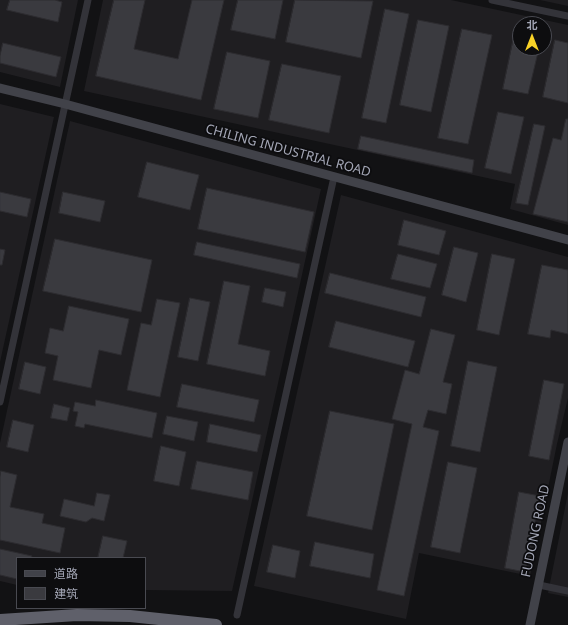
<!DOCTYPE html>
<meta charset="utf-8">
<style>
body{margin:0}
#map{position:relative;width:568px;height:625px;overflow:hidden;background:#121214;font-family:"Noto Sans","Noto Sans SC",sans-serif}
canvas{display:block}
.legend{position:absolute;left:16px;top:557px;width:130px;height:52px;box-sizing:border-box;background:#0d0d0f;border:1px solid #494a51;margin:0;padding:5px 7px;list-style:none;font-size:12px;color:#a3a6b5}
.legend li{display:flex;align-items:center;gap:8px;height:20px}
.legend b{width:20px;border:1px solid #494a51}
.north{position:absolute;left:512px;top:16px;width:40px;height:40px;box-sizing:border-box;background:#0d0d0f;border:1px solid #494a51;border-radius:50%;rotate:0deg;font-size:11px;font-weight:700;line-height:16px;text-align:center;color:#a3a6b5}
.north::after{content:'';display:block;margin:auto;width:14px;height:18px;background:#f8d227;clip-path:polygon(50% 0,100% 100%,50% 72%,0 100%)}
</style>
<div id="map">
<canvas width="568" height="625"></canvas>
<ul class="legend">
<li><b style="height:5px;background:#414249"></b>道路</li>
<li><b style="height:11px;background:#3a3a3f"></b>建筑</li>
</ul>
<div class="north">北</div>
</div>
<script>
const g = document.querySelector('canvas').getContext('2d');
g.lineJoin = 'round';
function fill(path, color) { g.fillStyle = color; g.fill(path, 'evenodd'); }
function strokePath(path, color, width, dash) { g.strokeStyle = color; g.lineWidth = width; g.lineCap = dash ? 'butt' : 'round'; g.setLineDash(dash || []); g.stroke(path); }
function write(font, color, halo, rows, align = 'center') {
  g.font = font + ' "Noto Sans",sans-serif'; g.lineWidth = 3.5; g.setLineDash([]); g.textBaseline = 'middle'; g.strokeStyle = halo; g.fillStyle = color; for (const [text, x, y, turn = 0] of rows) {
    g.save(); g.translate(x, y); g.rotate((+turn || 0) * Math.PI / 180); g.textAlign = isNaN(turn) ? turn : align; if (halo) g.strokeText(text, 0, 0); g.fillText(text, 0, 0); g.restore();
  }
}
fill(new Path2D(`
 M0 0H78L60 87 0 72Z
 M103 0H451L568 25V225L510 209 515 184 84 91ZM520 24H544V48H520Z
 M540 0H568V6Z
 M0 104 54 117 0 362Z
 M70 121 321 189 232 591 145 590V558H17V585L0 581V443Z
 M341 195 568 257V398L557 444 530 576 419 553 406 619 254 586Z
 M568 493V597L548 593Z`), '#1f1e21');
const building = new Path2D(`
 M10 0H55L62 2 58 22 7 10Z
 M114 0H145L134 49 178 59 192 0H224L201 100 96 76Z
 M238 0H283L275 39 231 30Z
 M295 0 373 1 361 58 286 42Z
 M385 9 409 14 386 123 362 118Z
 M418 20 449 26 431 112 400 105Z
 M462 29 492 35 468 144 438 138Z
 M515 32 520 33V48H539L528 94 503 89Z
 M555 40 568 43V103L543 97Z
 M3 43 61 57 56 77 0 63V56Z
 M227 52 270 61 258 118 214 109Z
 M282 64 341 76 329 133 269 120Z
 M498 112 524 117 511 174 485 168Z
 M566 119H568V222L533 214 553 138 561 140Z
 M534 124 545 126 528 205 516 203Z
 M361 136 474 160 472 173 358 149Z
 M147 162 199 175 190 210 138 197Z
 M207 188 314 212 305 252 198 229Z
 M0 192 31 199 27 217 0 211Z
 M63 192 105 201 100 222 59 213Z
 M404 220 446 231 439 255 398 245Z
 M55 239 152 260 141 312 43 291Z
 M197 242 300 264 297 278 194 255Z
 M454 247 478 253 466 302 442 295Z
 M0 249 5 250 2 265H0Z
 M398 254 437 264 430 288 391 279Z
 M492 254 515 259 499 335 477 330Z
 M542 265 568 270V334L551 330 550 338 528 334Z
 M330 273 426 297 421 317 325 293Z
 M224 281 250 286 238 344 270 351 265 376 207 364Z
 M265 288 286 292 283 307 262 302Z
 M190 298 210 302 198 361 178 357Z
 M157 299 180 303 160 397 127 390 141 323 151 325Z
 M69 306 129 319 121 355 99 350 91 388 53 380 58 356 45 353 50 328 63 331Z
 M336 321 415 341 408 367 329 347Z
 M431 329 455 335 443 382 452 384 446 414 428 410 423 427 439 431 404 596 377 590 412 424 392 419 405 370 419 374Z
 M468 361 497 367 480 452 451 446Z
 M25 362 46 367 40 394 19 389Z
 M544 380 564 384 549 460 529 456Z
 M182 384 259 400 254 422 177 407Z
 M96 400 157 413 152 438 85 424 84 428 75 426 78 412 73 411 75 402 95 406Z
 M54 404 70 408 67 421 51 418Z
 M330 411 394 424 372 530 307 516Z
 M167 416 198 422 194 441 163 434Z
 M13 420 34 425 28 452 7 447Z
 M210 424 261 435 257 452 207 442Z
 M161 446 186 452 179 486 154 481Z
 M197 461 253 472 248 500 191 489Z
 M448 462 477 468 460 553 431 547Z
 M1 471 17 475 10 507 44 514 42 523 65 528 60 553 0 540V477Z
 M519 492 540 496 525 572 505 568Z
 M97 493 110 495 104 521 92 518 86 522 60 516 64 499 94 506Z
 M103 536 127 541 123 558H98Z
 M315 542 374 554 370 578 310 566Z
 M273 545 300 551 295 578 267 572Z
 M0 549 32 556 31 558H17V579L0 575Z`);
fill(building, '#3a3a3f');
strokePath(building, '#2d2c30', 1);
strokePath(new Path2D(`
 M492 0 568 16
 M0 402 88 0
 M539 585 568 591
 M237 615 334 177`), '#333339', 7);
strokePath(new Path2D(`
 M0 88 65 104 568 240
 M530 625 568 442`), '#414249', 9);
strokePath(new Path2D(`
 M0 620 77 615 130 616 216 625`), '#5f606a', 12);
write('13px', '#a3a6b5', '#0d0d0f', [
 ["CHILING INDUSTRIAL ROAD",288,151,15],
 ["FUDONG ROAD",536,531,-78]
]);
</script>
